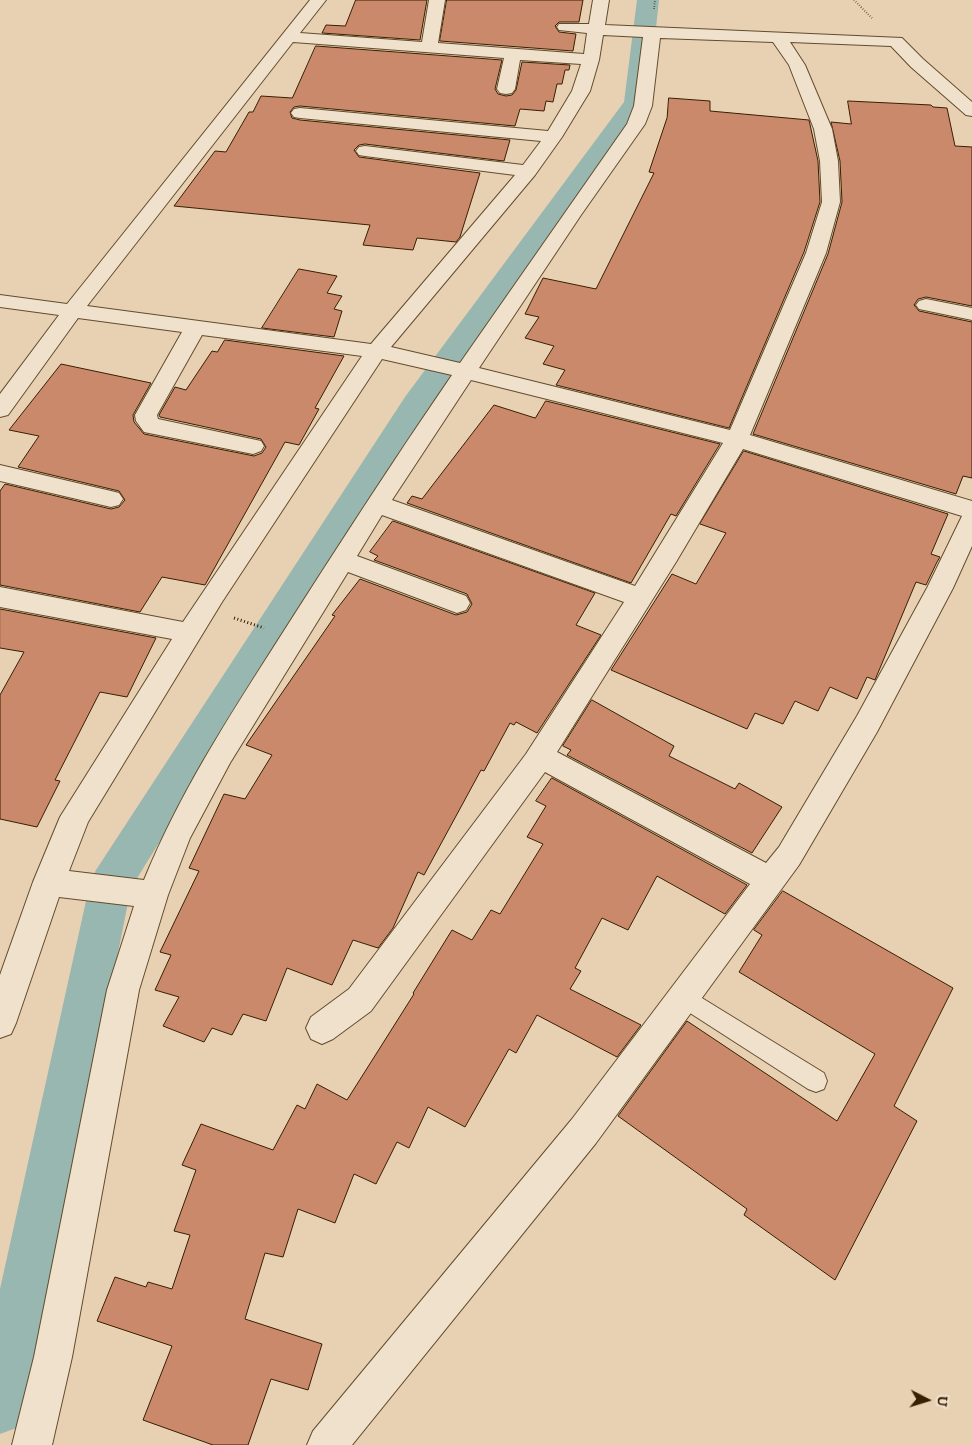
<!DOCTYPE html>
<style>
body{margin:0}
#map{position:relative;width:972px;height:1445px;overflow:hidden;background:#e8d1b2;font-family:"IM FELL DW Pica",serif}
canvas{display:block}
.north{position:absolute;left:902px;top:1375px;width:50px;height:50px;-webkit-text-stroke:4px #f0e1cd;paint-order:stroke;rotate:95deg;font-size:14px;font-weight:700;line-height:20px;text-align:center;color:#371f00}
.north::after{content:'';display:block;margin:auto;width:18px;height:22px;background:#371f00;clip-path:polygon(50% 0,100% 100%,50% 72%,0 100%)}
</style>
<div id="map">
<canvas width="972" height="1445"></canvas>
<div class="north">U</div>
</div>
<script>
const g = document.querySelector('canvas').getContext('2d');
g.lineJoin = 'round';
function fill(path, color) { g.fillStyle = color; g.fill(path, 'evenodd'); }
function strokePath(path, color, width, dash) { g.strokeStyle = color; g.lineWidth = width; g.lineCap = dash ? 'butt' : 'round'; g.setLineDash(dash || []); g.stroke(path); }
fill(new Path2D(`
 M637 0H659L648 102 427 410 131 888 26 1408 19 1427 0 1434V1289L90 883 96 870 405 397 624 102Z`), '#97b7b0');
const building = new Path2D(`
 M356 0H427L420 40 322 33 326 25 345 26Z
 M447 0H583L579 22H559L555 26 559 32 576 34 573 51 440 41Z
 M316 46 502 60 495 89 498 94 506 96 512 95 516 90 522 62 570 65 569 70H565L562 84H557L553 102 546 101 544 111 520 109 515 126 300 106 294 107 290 112 292 118 300 120 510 140 504 161 365 144 359 145 354 150 359 157 480 173 460 237 456 242 417 238 413 250 363 245 370 225 174 206 215 151 226 152 249 112H253L261 96 292 98Z
 M669 98 710 101V111L809 120 818 161 820 202 804 252 729 428 556 385 565 370 543 364 554 346 525 338 539 317 525 314 543 278 596 289 654 173 649 172 667 118Z
 M848 101 931 105 933 107 947 108 955 146 972 147V306L926 297 918 299 914 305 919 311 972 322V478L963 476 956 494 753 434 828 254 842 202 840 161 831 122 851 124Z
 M299 269 337 276 327 293 342 296 334 309 342 311 334 337 262 328Z
 M225 340 344 356 315 408 319 409 299 445 285 442 205 585 162 577 140 612 0 585V491L5 484 111 509 119 507 125 500 119 491 18 467 39 436 9 430 61 364 151 383 133 415 134 422 144 434 254 456 262 453 266 447 261 439 160 417 159 415 175 387 186 390 212 351 217 352Z
 M546 401 720 444 676 516 671 514 631 583 407 503 412 496 422 499 494 405 535 418Z
 M744 451 948 514 931 554 940 557 937 562 926 585 916 582 875 680 867 677 857 699 830 687 818 711 795 701 783 724 755 713 747 729 611 670 672 574 696 584 726 533 700 524Z
 M393 521 595 593 576 625 601 635 537 733 516 722 514 725 510 723 484 771 481 770 424 875 418 872 393 928 378 948 353 940 332 985 287 968 266 1021 243 1014 232 1035 212 1028 204 1042 163 1026 179 997 155 990 171 955 160 952 199 871 189 868 224 794 245 799 272 755 246 745 335 616 332 615 360 579 456 615 467 612 472 604 467 594 374 560 378 556 370 552Z
 M0 609 156 638 127 697 100 692 55 780 60 781 37 827 0 819V695L24 652 0 648Z
 M592 700 674 746 669 756 735 789 739 783 782 807 752 853 567 755 571 750 563 746Z
 M552 778 747 885 725 914 657 876 628 930 602 918 575 968 581 971 570 989 641 1025 617 1057 537 1015 516 1053 509 1049 465 1127 428 1107 409 1148 397 1142 376 1184 354 1174 335 1223 298 1209 283 1257 265 1253 245 1319 322 1344 308 1390 271 1379 248 1445H213L143 1420 172 1346 97 1321 115 1277 146 1287 148 1282 172 1289 190 1235 174 1231 196 1170 182 1165 201 1124 273 1150 297 1105 305 1109 317 1084 347 1100 414 994 413 993 452 930 472 940 491 910 500 914 543 844 527 837 546 806 536 801Z
 M783 891 953 988 894 1106 917 1121 835 1280 744 1215 747 1209 618 1116 687 1021 837 1121 875 1054 739 972 762 935 754 930Z`);
fill(building, '#cb896c');
strokePath(building, '#371f00', 1);
const lane = new Path2D(`
 M684 987 824 1073 827 1081 824 1089 816 1092 808 1089 676 1004 673 997 676 990Z`);
const street = new Path2D(`
 M310 0H326L300 33 422 42 429 0H445L438 43 584 54 587 33 559 30 557 27 559 24H589L593 0H609L605 25 902 38 923 59 972 102V116L966 115 911 67 891 46 790 42 805 65 832 129 838 161 840 202 826 253 750 435 972 501V546L953 588 877 732 799 865 596 1143 352 1445H307L313 1431 572 1119 750 884 545 772 371 1011 333 1039 322 1044 311 1039 306 1028 311 1017 349 989 526 754 624 602 382 515 357 556 466 596 470 603 466 610 457 613 348 572 230 763 190 838 168 895 139 990 72 1357 52 1445H12L34 1357 107 990 134 906 59 897 16 1023 11 1034 0 1038V975L33 882 60 817 172 639 0 607V587L183 622 362 356 202 335 157 415 158 419 261 441 264 446 261 451 253 454 144 432 136 421 135 415 182 332 78 318 8 415 0 417V394L59 315 0 307V295L67 304ZM603 35 643 37 634 106 627 124 460 363 391 347 535 175 562 137 590 91 599 60ZM660 38 773 42 789 65 814 129 820 161 822 202 806 253 730 430 479 368 581 215 645 124 652 106ZM293 42 504 58 497 89 500 93 506 94 512 93 515 89 520 60 581 64 572 91 548 131 300 108 294 109 291 113 294 117 300 118 541 141 523 165 365 146 359 147 356 151 359 155 365 156 515 175 371 344 87 306ZM382 359 452 375C393 461 336 549 280 637 229 717 180 792 144 880L69 871 88 822 222 602ZM471 380 723 443 635 586 392 500ZM743 449 962 516 927 588 857 716 779 847 766 863 557 752 676 562Z
 M926 299 972 308V320L919 309 916 305 919 301Z
 M0 465 111 491 119 493 123 499 119 505 111 507 0 481Z`);
strokePath(lane, '#634c2c', 2);
strokePath(street, '#634c2c', 2);
strokePath(new Path2D(`
 M854 0 872 18
 M654 9 655 0`), '#371f00', 2, [0.5, 2]);
strokePath(new Path2D(`
 M234 618 264 628`), '#371f00', 3, [1, 2.5]);
fill(lane, '#f0e1cd');
fill(street, '#f0e1cd');
</script>
